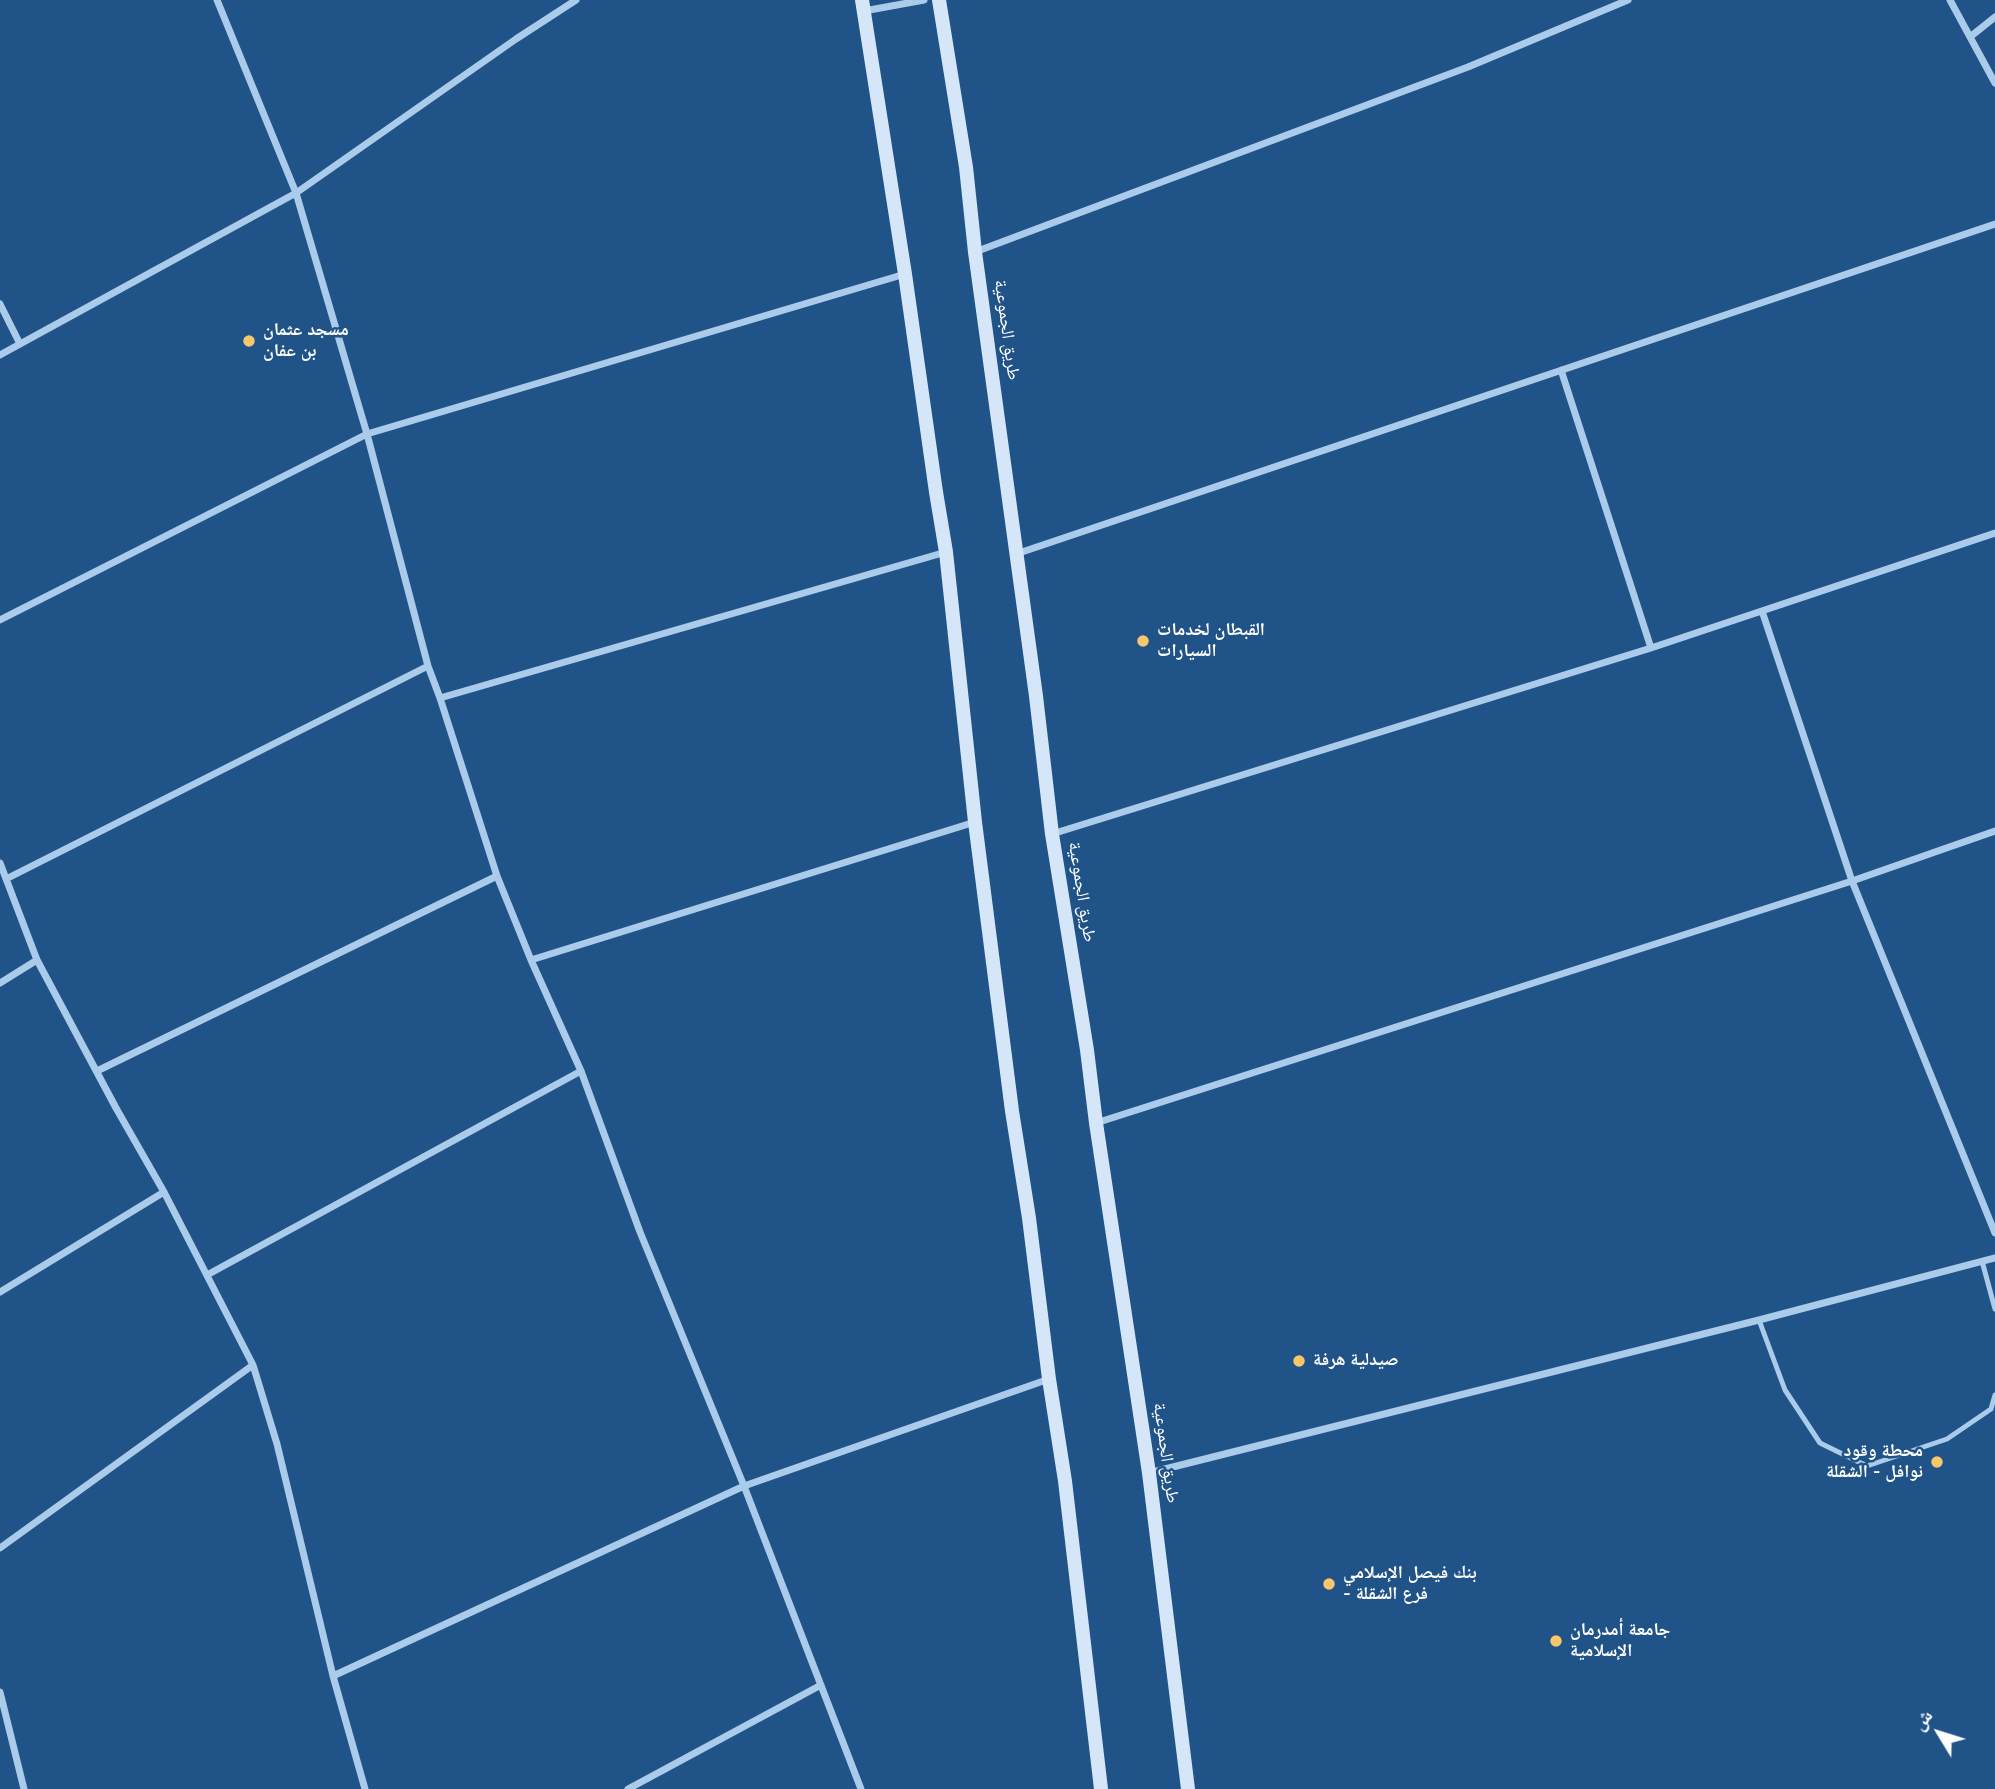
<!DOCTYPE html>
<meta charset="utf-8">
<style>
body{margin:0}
#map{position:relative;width:1995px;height:1789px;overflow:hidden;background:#205387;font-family:"Nunito Sans","Noto Naskh Arabic",sans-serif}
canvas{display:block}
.north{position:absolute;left:1904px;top:1698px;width:70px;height:70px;-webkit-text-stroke:5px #205387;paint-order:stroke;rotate:308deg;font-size:19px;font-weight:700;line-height:28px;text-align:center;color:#fff}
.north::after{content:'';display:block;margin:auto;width:24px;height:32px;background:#fff;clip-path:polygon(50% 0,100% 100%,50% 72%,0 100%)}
</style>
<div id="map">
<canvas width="1995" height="1789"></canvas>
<div class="north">ش</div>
</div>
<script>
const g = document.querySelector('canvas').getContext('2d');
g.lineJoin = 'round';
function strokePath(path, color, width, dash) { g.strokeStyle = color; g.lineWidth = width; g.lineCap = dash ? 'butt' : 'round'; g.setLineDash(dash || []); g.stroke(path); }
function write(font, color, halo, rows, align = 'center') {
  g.font = font + ' "Nunito Sans","Noto Naskh Arabic",sans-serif'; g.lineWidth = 5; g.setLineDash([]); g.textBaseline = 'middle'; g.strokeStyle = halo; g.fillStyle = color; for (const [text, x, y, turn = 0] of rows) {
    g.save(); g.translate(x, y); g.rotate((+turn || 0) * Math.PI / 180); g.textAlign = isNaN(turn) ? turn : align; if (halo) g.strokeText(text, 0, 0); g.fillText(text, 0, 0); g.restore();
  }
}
strokePath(new Path2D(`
 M1982 1261 1995 1309
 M1759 1320 1785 1390 1820 1443 1867 1466 1947 1439 1991 1409 1995 1395`), '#aacbea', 5);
strokePath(new Path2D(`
 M217 0 296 193 367 434 428 666 440 698 497 876 531 960 581 1071 640 1232 744 1486 861 1789
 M1950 0 1995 83
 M864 11 924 0
 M1970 37 1995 17
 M975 252 1468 67 1628 0
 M0 304 20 344
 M0 355 296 193 516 39 576 0
 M1561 370 1651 648
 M1016 554 1995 224
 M1762 611 1852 881 1995 1233
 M0 620 367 434 905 274
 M440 698 946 552
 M1052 834 1651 648 1995 533
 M0 863 37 960 116 1108 164 1192 253 1365 277 1444 333 1676 365 1789
 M6 879 428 666
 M531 960 975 822
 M0 983 37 960
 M97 1071 497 876
 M1096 1123 1852 881 1995 831
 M207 1275 581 1071
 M0 1292 164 1192
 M1149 1473 1759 1320 1995 1258
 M0 1548 253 1365
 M333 1676 744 1486 1049 1379
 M0 1692 24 1789
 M628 1789 821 1685`), '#aacbea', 7);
strokePath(new Path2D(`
 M862 0 905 274 936 492 946 552 975 822 1012 1111 1029 1218 1049 1379 1065 1481 1101 1789
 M939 0 966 167 975 252 1036 696 1052 834 1087 1050 1096 1123 1149 1473 1188 1789`), '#d5e6f8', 14);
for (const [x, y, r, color] of [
 [249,341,7,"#f8c66b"],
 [1143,641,7,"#f8c66b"],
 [1299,1361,7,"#f8c66b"],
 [1937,1462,7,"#f8c66b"],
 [1329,1584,7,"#f8c66b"],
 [1556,1641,7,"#f8c66b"]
]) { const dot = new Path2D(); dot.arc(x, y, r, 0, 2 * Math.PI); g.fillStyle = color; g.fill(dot); strokePath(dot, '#205387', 2.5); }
write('18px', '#fff', '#205387', [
 ["طريق الجموعية",1006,330,82],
 ["طريق الجموعية",1081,892,81],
 ["طريق الجموعية",1165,1453,82]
]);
write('bold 18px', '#fff', '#205387', [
 ["مسجد عثمان",263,331],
 ["بن عفان",263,352],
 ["القبطان لخدمات",1157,631],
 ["السيارات",1157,652],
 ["صيدلية هرفة",1313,1361],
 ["محطة وقود",1923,1452,"right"],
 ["نوافل - الشقلة",1923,1473,"right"],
 ["بنك فيصل الإسلامي",1343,1574],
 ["- فرع الشقلة",1343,1595],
 ["جامعة أمدرمان",1570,1631],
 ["الإسلامية",1570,1652]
], 'left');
</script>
